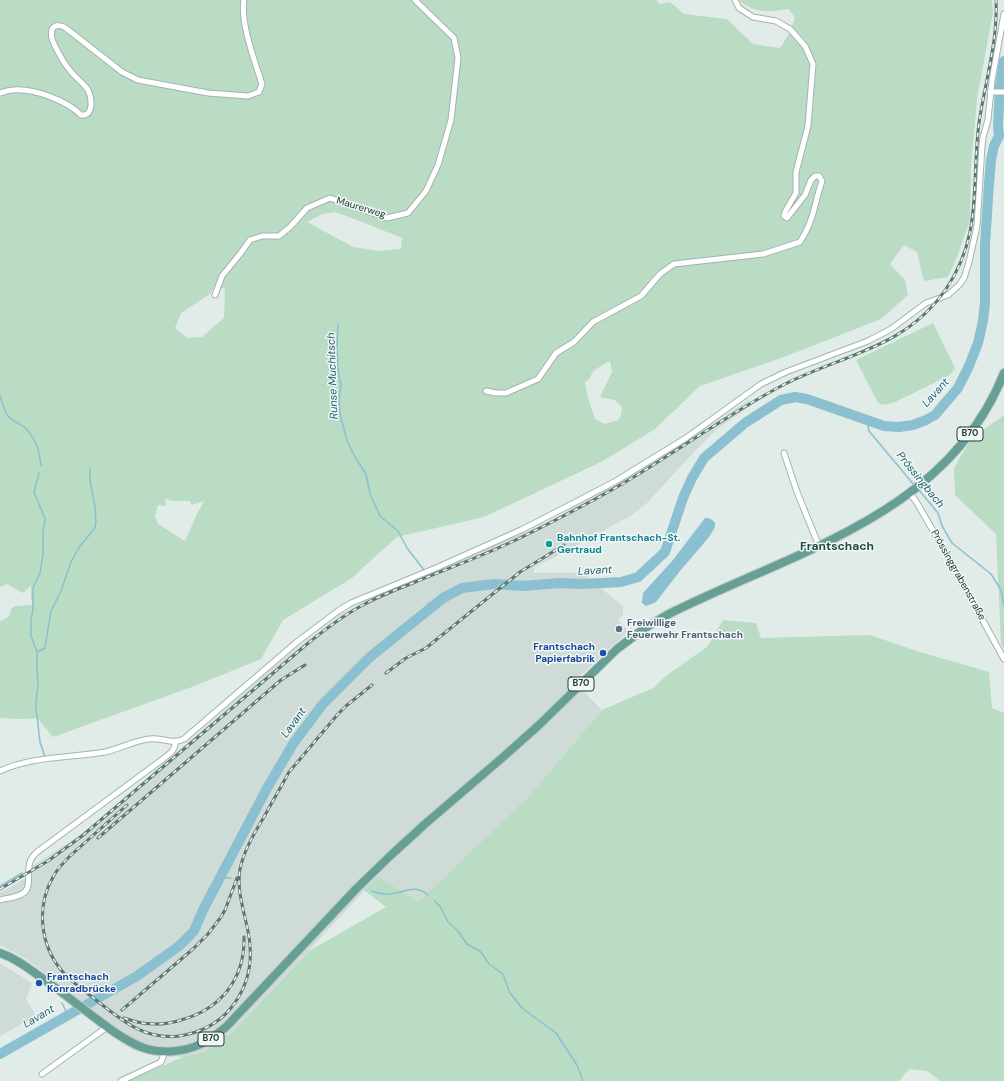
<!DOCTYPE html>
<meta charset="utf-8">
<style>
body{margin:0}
canvas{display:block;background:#e1ebe7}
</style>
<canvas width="1004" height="1081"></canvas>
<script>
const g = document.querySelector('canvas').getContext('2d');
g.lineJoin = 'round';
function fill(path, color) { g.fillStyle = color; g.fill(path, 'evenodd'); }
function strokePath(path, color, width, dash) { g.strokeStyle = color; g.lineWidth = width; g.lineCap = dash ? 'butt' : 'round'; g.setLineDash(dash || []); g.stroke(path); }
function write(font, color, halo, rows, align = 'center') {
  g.font = font + ' "DM Sans",sans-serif'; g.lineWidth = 3; g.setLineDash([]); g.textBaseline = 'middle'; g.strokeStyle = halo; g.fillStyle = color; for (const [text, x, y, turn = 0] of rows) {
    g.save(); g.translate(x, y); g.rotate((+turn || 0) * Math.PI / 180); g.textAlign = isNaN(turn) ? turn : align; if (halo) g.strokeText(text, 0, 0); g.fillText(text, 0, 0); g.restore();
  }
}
fill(new Path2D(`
 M749 400 752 405 717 429 693 453 648 502 632 515 559 555 534 567V573H582L623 606V615L618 620 628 631 618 641 605 652 574 682 602 710 528 797 418 902 378 876 233 1032 204 1052 183 1057 157 1055 132 1050 71 993 25 958 0 945V893L33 874 32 866 70 842 94 824 274 667 305 642 343 613 407 583 548 522 625 478 682 443Z
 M0 964 3 965 32 983 26 999 36 1016 0 1036Z`), '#cfdbd6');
fill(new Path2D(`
 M0 0H656L660 4 670 2 684 14 727 19 753 44 780 48 789 34 795 18 789 9C766 12 757 14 738 0H992L993 12 977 99 971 167 970 220 957 257 948 277 924 281 917 252 904 245 890 264 905 280 908 295 881 319 784 357 700 386 655 429 603 461 484 517 397 537 369 562 352 578 283 620 261 659 192 687 53 737 37 718 21 719 0 718V621C7 618 10 617 11 609L15 606 33 605 31 598V586L23 593 7 584 0 587ZM335 212 357 220 402 238 401 249 380 251 353 247 307 222 322 214ZM215 286 225 289 224 318 202 337 187 338 175 328 181 313 210 294ZM610 361 612 372 600 397 615 400 622 407 621 415 618 420 605 424 595 419 588 398 585 382 589 379 594 370ZM165 499 173 501H190L191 505 204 501 197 514 185 541 158 524 155 517 158 505 166 506Z
 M933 323 955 368 950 375 895 402C889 404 884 406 878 403L856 360Z
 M1004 415V649L1001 644 996 534 955 495 954 468 971 439Z
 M723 620 756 623 761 638 870 635 920 652 989 672 992 708 1004 713V1081H940L927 1071 909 1069 899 1081H127L183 1057 204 1052 233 1032 309 951 386 907 364 890 378 876 418 902 528 797 602 710 653 688 667 675 707 647Z`), '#badcc5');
fill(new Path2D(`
 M705 518C710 518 712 519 715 523V527L709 537 680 571 656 602 646 606 642 603 643 593 673 560Z`), '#8ac0cf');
strokePath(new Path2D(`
 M999 136 1004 133
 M338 324 337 345 338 371 341 385 339 399 340 414 347 441 355 457 366 474 370 494 380 516 398 531 407 548 424 570
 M0 395C2 402 4 410 8 416 12 421 19 423 24 427 35 437 40 452 41 466
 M867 420 869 431 914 485
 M39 473 34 492 45 519 43 533V555L40 573 33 588V608L31 621V636L37 652V668L38 685 36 703V708L40 742 45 757
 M918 489 938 513 942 526 952 543 991 574 1001 590 1004 605
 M428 603 431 608
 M37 652 45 648 51 611 61 591 71 562 80 546 95 528 96 521 95 507 90 480V469
 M220 878H231
 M0 886 22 873
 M372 891C378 893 384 895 391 894 406 892 415 884 428 895
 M435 901 441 908 448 922 457 930 467 944 481 952 489 964 503 974 510 993 523 1009 556 1033 577 1065 583 1081
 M62 1003 68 1015`), '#8ac0cf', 1.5);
strokePath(new Path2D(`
 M0 1054 137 976 179 946 194 931 203 910 266 790 293 744 322 705 370 657 443 598 462 588 494 584 523 586 560 583 583 584 621 582 638 577 665 552 683 498 692 478 704 458 745 423 781 400 795 397 807 399 884 426 899 427 913 425 926 420 935 415 958 388 969 366 978 343 983 321 985 303V245L989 183 991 160 994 146 999 136 998 127 1000 85 1004 61`), '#8ac0cf', 10);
const street = new Path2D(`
 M990 92H1004
 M0 93C4 92 8 90 13 90 33 88 66 100 81 115 94 117 92 98 88 90 83 82 74 77 69 69 64 64 54 45 52 39 51 35 51 33 52 29 56 24 62 25 67 29L122 72 138 80 208 93 248 96 259 92 262 84C255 62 240 22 244 0
 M215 295 222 276 240 254 250 240 262 236H279L290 227 307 208 330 198 387 218 408 213 426 191 438 165 451 120 458 58 454 38 415 0
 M486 391 496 393H506L538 379 556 353 574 342 593 322 641 296 660 274 674 264 763 254 800 242C807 231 812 219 815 206 817 198 819 190 822 181L819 176H815L811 180 805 195 787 218 784 216 785 212 796 193V172L808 126 813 64 805 46 790 29 776 21 753 17 739 8 735 0
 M784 453 797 492 819 546
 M910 493 917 503 943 548 1004 659
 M0 771C32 756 70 758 105 752 119 749 133 741 149 739 161 737 172 745 184 739L297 642 338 611 351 603 436 568 521 530 570 505 616 481 686 438 761 384 786 372 868 341 891 329 926 303 948 295 959 285 964 278 969 262 977 226 982 146 983 137 988 120 992 80 1004 14
 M0 900C7 898 15 898 22 894 33 889 26 872 30 862 31 858 34 855 37 852L163 759C169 754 176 750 175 742
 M42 1074 107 1027
 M121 1081 161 1062 163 1057 164 1052`);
const primary = new Path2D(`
 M0 953C15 958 28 968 42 978 61 991 79 1006 98 1020 112 1031 127 1042 144 1048 162 1054 184 1052 201 1044 210 1040 218 1033 226 1027L356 889 390 856 425 824 502 758 539 725 617 649 645 628 667 615C791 552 947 517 1004 373`);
strokePath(street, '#a4b3ae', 7);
strokePath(primary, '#c1c8c7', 10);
strokePath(street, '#fff', 5);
strokePath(primary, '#669f94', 8);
const rail = new Path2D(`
 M386 673 406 658 426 648 520 572 564 545
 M127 805 70 856C63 863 57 869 53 877 36 907 40 945 62 971 73 984 88 993 101 1004 125 1023 147 1040 179 1036 199 1033 218 1024 231 1008 252 982 254 954 246 922 242 904 237 888 240 869 244 850 254 834 264 817 272 802 281 787 289 772L295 765 338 714 346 706 372 685
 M98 838 281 680 305 665
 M0 889 48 861 82 836 306 645C323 631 341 617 361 606 377 597 395 590 413 583 451 567 491 553 528 534 566 515 605 495 642 472 689 443 734 411 783 385 843 354 905 349 946 289 983 235 971 183 979 123 985 82 998 41 996 0
 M122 1010 193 949 208 934 221 917 225 910 237 878
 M124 1018C130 1020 136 1022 142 1023 155 1025 169 1024 181 1020 221 1009 245 979 244 937`);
strokePath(rail, '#5c7771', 3);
strokePath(rail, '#f1f8f5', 1.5, [4.5]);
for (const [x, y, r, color] of [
 [549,544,4,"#0f9aa8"],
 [619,629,4,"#5c6f8a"],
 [603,653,4,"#1a4fb4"],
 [39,983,4,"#1a4fb4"]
]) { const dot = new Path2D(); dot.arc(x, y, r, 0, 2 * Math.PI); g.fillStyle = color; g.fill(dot); strokePath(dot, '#f1f8f5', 1.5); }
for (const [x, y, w] of [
 [970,434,26],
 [581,684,26],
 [211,1039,26]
]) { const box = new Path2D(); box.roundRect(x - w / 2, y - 7, w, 14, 3); g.fillStyle = '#f1f8f5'; g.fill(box); strokePath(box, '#223b36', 1); }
write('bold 9px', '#223b36', null, [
 ["B70",970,434],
 ["B70",581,684],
 ["B70",211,1039]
]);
write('10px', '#223b36', '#f1f8f5', [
 ["Maurerweg",361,208,17],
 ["Prössinggrabenstraße",958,575,61]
]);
write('bold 10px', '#0d838f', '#f1f8f5', [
 ["Bahnhof Frantschach-St.",557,538],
 ["Gertraud",557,550]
], 'left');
write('bold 10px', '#4e5e75', '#f1f8f5', [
 ["Freiwillige",627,623],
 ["Feuerwehr Frantschach",627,635]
], 'left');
write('bold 10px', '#164399', '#f1f8f5', [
 ["Frantschach",595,647],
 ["Papierfabrik",595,659],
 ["Frantschach",47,977,"left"],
 ["Konradbrücke",47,989,"left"]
], 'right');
write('italic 11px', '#1e6175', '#f1f8f5', [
 ["Runse Muchitsch",333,376,-92],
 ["Lavant",936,393,-48],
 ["Prössingbach",920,480,51],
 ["Lavant",595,571,-3],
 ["Lavant",294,723,-54],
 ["Lavant",39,1017,-30]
]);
write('bold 12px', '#1e4c44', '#f1f8f5', [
 ["Frantschach",837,547]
]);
</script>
